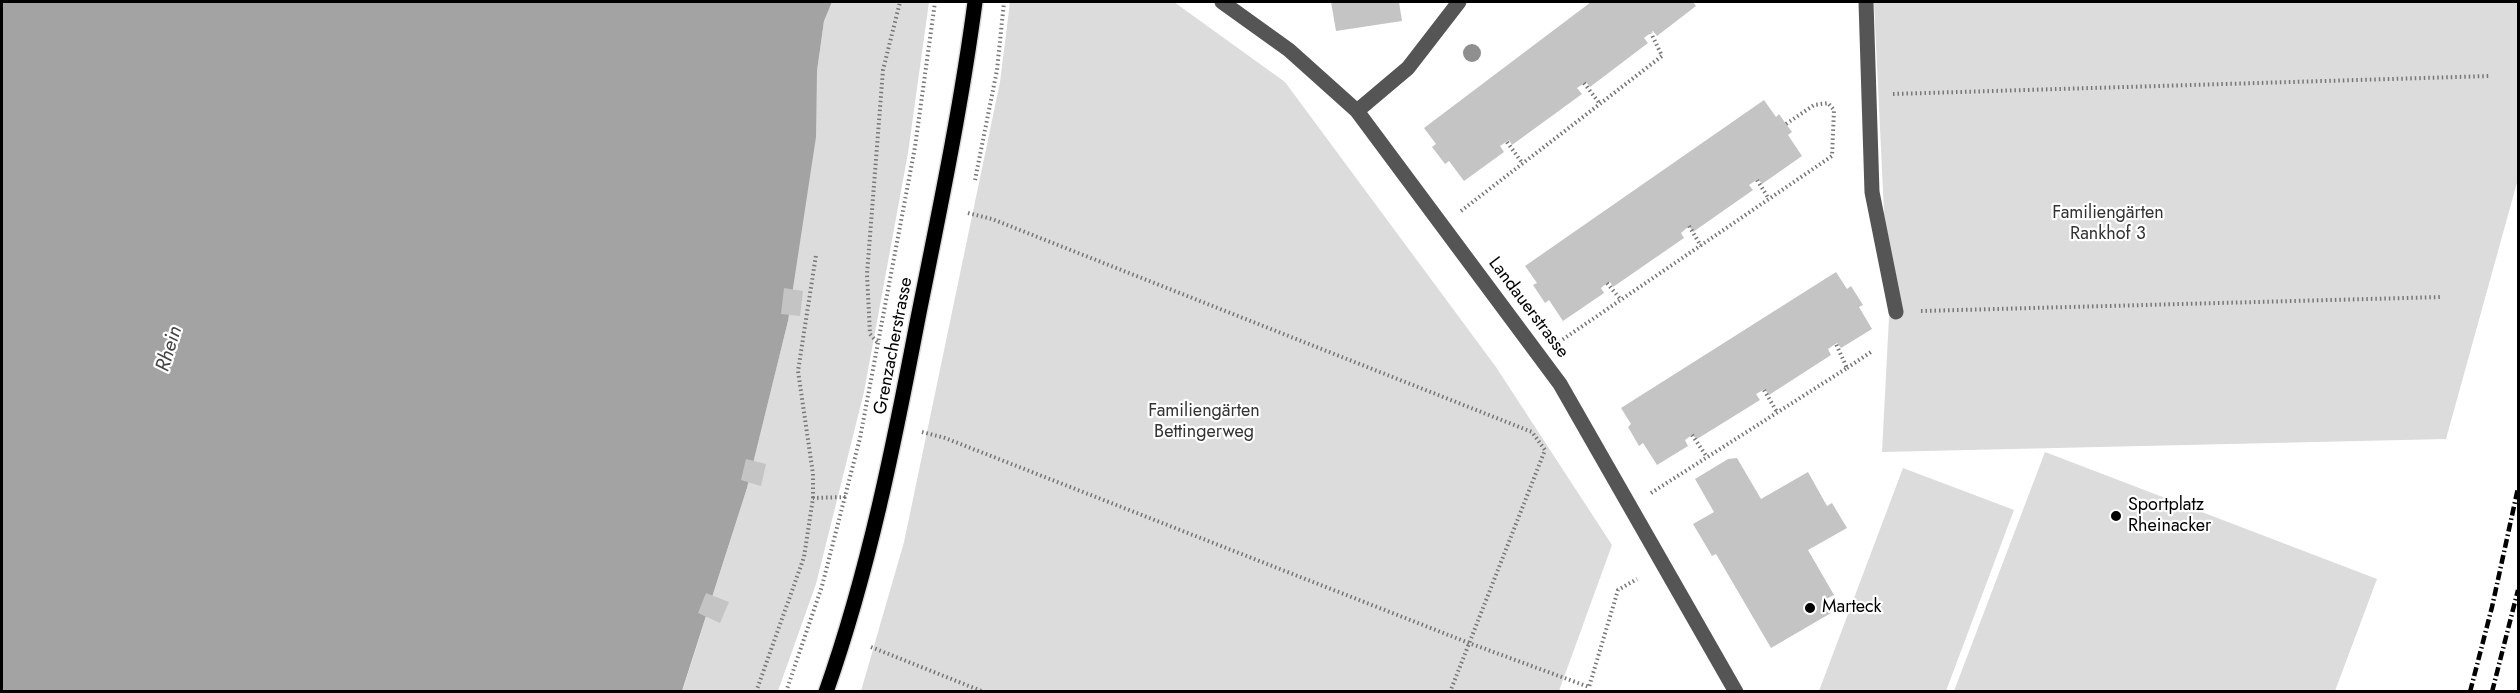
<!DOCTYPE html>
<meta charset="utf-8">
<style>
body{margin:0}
#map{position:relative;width:2520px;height:693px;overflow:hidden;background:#fff;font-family:Jost,sans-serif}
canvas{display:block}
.frame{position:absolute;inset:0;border:3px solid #000;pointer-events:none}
</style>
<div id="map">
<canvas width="2520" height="693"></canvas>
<div class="frame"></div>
</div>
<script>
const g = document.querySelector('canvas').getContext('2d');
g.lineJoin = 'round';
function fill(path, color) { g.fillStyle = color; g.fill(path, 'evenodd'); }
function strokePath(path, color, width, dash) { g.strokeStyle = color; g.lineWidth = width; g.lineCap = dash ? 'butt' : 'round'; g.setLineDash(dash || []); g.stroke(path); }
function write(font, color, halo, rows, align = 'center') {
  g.font = font + ' Jost,sans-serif'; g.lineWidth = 4.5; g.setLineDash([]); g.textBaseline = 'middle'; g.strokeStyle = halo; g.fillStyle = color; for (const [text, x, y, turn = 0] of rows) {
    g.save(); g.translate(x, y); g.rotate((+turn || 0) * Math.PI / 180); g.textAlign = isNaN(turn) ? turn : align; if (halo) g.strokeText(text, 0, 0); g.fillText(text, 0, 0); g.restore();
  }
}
fill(new Path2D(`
 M832 2H929L908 153 864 392 816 584 778 691 682 692 747 488 788 321 817 71 824 21Z
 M1010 2H1174L1285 82 1496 367 1612 545 1559 691H861L904 542 1000 82Z
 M1874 2H2518V179L2446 439 1882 452 1889 317Z
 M2045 452 2377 579 2335 691H1954Z
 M1903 468 2014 510 1946 691H1819Z`), '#dcdcdc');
fill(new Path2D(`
 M2 2H832L824 21 817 71 816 137 788 321 747 488 682 691H2Z`), '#a3a3a3');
fill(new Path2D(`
 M1331 2H1399L1402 21 1336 31Z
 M1591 2H1693L1696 6 1657 36 1653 31 1644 38 1648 43 1590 87 1586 82 1577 88 1582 94 1512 145 1509 140 1500 146 1504 152 1464 181 1449 161 1445 164 1432 147 1436 144 1424 128Z
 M1764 100 1776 117 1779 114 1786 124 1792 132 1788 135 1802 156 1762 184 1758 179 1749 185 1753 190 1693 232 1689 226 1681 233 1684 238 1613 287 1610 282 1607 283 1601 288 1604 293 1563 321 1549 300 1545 303 1533 285 1537 283 1525 266Z
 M1836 272 1847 289 1851 286 1863 305 1859 307 1872 329 1841 348 1837 343 1828 349 1831 355 1769 395 1765 389 1756 394 1760 400 1697 439 1692 435 1685 440 1688 446 1657 465 1643 443 1639 446 1628 427 1631 424 1621 408Z
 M784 288 803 291 800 316 781 314Z
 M1737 458 1761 499 1808 472 1827 506 1832 503 1847 528 1808 550 1834 595 1824 600 1831 613 1771 648 1716 554 1712 556 1693 524 1714 512 1695 479 1728 459Z
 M746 459 766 464 761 486 741 480Z
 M706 593 729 602 720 623 698 613Z`), '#c4c4c4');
const major = new Path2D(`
 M826 692C869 570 894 444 918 318 939 213 961 108 975 2`);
strokePath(major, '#dbdbdb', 18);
strokePath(new Path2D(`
 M1584 83 1600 104
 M1893 94 2490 76
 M1507 142 1523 164
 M975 180 997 70 1004 2
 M1757 180 1769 199
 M1461 211 1662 56 1651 33
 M968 213 992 219 1532 432 1545 450 1450 692
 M1689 226 1701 246
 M1607 283 1621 300
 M1921 311 2442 297
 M877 342 870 334 867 274 883 70 900 2
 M1559 342 1832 156 1834 110 1828 103 1814 105 1786 124
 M1847 368 1871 352
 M1764 390 1777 412
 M922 432 945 438 1469 643 1589 687 1618 590 1637 579
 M1692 435 1707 457
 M1651 493 1847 368 1836 344
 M813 498V474L798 371 816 255
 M871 647 984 692
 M756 692 804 557 813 498 846 497
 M786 692 822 586 860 438 915 147 935 2`), '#777', 4, [1.5, 3]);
strokePath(new Path2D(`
 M1222 2 1289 50 1357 111 1560 384 1736 692
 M1866 2 1872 192 1896 312
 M1357 111 1408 68 1459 2`), '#555', 15);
strokePath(major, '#000', 15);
strokePath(new Path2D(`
 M2470 692 2492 607 2518 488
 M2492 692 2518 590`), '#000', 4.5, [9, 3, 1.5, 3]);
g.fillStyle = '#8f8f8f';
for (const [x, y] of [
 [1472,53]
]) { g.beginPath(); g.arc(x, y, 9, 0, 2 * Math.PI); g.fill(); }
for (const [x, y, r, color] of [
 [2116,516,6,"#000"],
 [1810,608,6,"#000"]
]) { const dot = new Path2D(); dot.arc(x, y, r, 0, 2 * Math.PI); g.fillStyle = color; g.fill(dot); strokePath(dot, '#fff', 2); }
write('18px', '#333', '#fff', [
 ["Familiengärten",2108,214],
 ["Rankhof 3",2108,235],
 ["Familiengärten",1204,412],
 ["Bettingerweg",1204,433]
]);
write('18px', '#000', '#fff', [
 ["Landauerstrasse",1528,308,53],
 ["Grenzacherstrasse",894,346,-79]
]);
write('18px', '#000', '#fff', [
 ["Sportplatz",2128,506],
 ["Rheinacker",2128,527],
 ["Marteck",1822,608]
], 'left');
write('italic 20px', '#444', '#fff', [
 ["Rhein",170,349,-73]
]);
</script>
